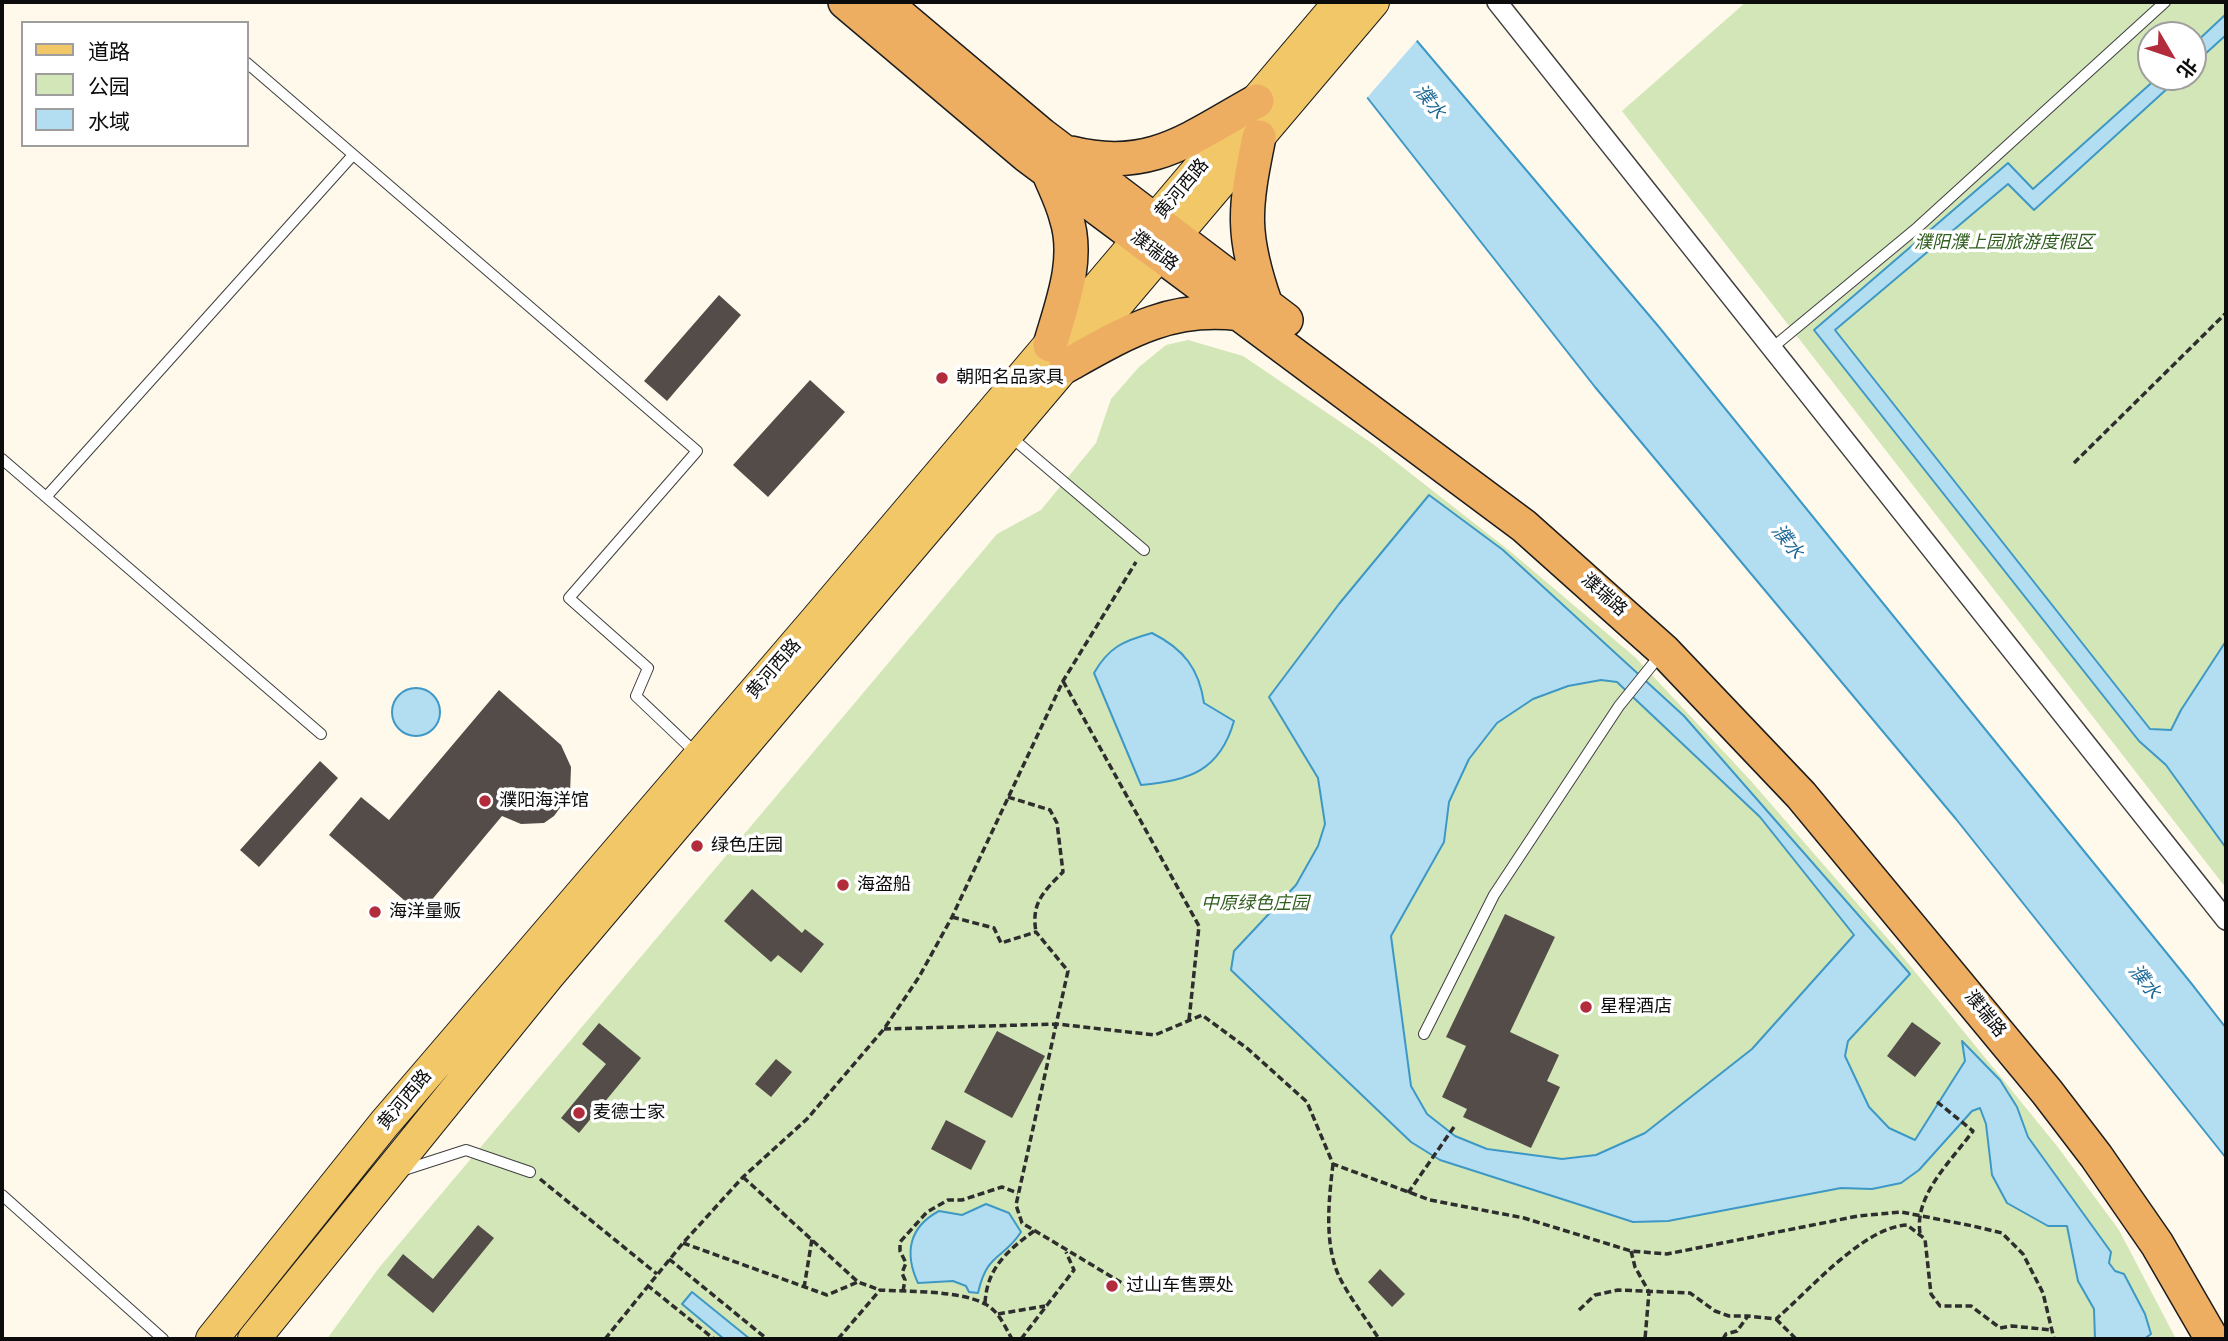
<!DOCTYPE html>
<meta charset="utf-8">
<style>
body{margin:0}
#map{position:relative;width:2228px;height:1341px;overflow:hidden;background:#fef9eb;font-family:"Libre Baskerville","Noto Sans SC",serif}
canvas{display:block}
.frame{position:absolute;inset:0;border:4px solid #0c0c0c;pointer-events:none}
.legend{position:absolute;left:21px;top:21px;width:228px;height:126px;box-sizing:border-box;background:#fff;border:2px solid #9e9e9e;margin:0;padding:9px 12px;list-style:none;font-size:21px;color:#0c0c0c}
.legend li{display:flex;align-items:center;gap:14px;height:35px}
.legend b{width:35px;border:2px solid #9e9e9e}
.north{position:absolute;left:2137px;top:21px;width:70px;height:70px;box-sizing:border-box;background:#fff;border:2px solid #9e9e9e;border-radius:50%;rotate:129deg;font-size:19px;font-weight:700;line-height:28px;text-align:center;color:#0c0c0c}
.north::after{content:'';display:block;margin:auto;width:24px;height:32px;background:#b32c3b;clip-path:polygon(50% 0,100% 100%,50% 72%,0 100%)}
</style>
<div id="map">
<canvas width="2228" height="1341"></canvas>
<div class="frame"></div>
<ul class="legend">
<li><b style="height:9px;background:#f1c768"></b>道路</li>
<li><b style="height:19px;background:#d2e6b7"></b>公园</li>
<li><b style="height:19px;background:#b3def2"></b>水域</li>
</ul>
<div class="north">北</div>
</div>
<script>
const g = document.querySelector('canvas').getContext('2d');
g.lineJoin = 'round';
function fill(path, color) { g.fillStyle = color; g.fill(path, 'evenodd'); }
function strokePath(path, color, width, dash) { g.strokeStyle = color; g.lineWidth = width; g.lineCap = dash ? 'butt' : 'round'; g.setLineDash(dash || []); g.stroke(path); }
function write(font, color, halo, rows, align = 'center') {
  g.font = font + ' "Libre Baskerville","Noto Sans SC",serif'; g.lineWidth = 7; g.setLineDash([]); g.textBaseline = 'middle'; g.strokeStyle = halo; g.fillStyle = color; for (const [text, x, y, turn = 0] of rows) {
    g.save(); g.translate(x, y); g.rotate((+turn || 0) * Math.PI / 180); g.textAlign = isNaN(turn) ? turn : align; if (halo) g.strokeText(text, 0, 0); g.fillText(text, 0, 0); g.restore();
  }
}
fill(new Path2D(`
 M1746 2H2226V888L1622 111ZM2151 35H2193V77H2151Z
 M1188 340 1243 356 1373 444 1511 552 1636 658 1751 781 1894 946 2057 1146 2119 1230 2176 1339H327L378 1269 997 534 1041 510 1096 443 1111 399 1139 367 1166 345Z`), '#d2e6b7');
const water = new Path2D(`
 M1292 2H1384L1659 327 2191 983 2226 1028V1158L1956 819 1595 387Z
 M2226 14V35L2193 65V45Z
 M2158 77H2180L2034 210 2008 184 1835 330 2150 729 2171 730 2181 710 2226 641V848L2166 765 2139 741 1814 330 2008 163 2033 189Z
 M1429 495 1503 550 1684 716 1910 974 1848 1041 1845 1056 1869 1107 1889 1128 1915 1140 1965 1061 1962 1041 2000 1080 2017 1107 2028 1137 2111 1252 2109 1263 2115 1271 2124 1274 2145 1314 2151 1334 2144 1339H2095L2094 1309 2078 1281 2067 1226H2048L2007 1203 1992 1175 1986 1124 1980 1108 1972 1111 1919 1170 1901 1183 1872 1189 1841 1188 1668 1221 1633 1222 1590 1208 1440 1160 1411 1142 1231 970 1234 951 1296 885 1318 846 1325 824 1318 778 1269 697 1339 604ZM1601 680 1617 682 1760 817 1854 935 1752 1049 1645 1133 1596 1155 1562 1159 1487 1149 1455 1136 1427 1114 1411 1086 1391 936 1444 842 1449 802 1469 759 1497 723 1533 699 1568 686Z
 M1152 633C1184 649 1199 669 1204 703L1234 721C1220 770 1190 781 1141 785L1094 673C1109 647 1123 641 1152 633Z
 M392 712a24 24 0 1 1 48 0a24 24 0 1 1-48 0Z
 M986 1204 1009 1213 1021 1232C1003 1260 987 1252 978 1293L969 1292 966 1286 953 1281 918 1283C904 1253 909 1227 939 1211L962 1215Z
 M692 1292 750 1339H724L682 1304Z`);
fill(water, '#b3def2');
strokePath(water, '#3e98c5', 2);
fill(new Path2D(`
 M1288 2H1389L1419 38 1365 100Z`), '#fef9eb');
fill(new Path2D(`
 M719 295 741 315 667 401 644 381Z
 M810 380 845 412 768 497 733 465Z
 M499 690 561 745 571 767 570 794 554 816 544 823 521 824 502 816 420 914 329 835 361 797 389 820Z
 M320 761 338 778 259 867 240 850Z
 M752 889 802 933 805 929 824 944 801 973 778 955 771 962 724 921Z
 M1505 914 1555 937 1510 1032 1559 1055 1547 1081 1560 1087 1531 1148 1463 1117 1467 1109 1442 1097 1466 1046 1446 1037Z
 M1912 1022 1941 1043 1915 1077 1887 1056Z
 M599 1023 641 1058 579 1133 561 1118 606 1064 582 1044Z
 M997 1031 1045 1056 1012 1118 964 1092Z
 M776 1059 792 1072 771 1097 755 1084Z
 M946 1120 986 1141 971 1170 931 1149Z
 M478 1225 494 1238 433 1313 387 1275 403 1254 433 1279Z
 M1380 1269 1405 1294 1392 1307 1368 1282Z`), '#544c49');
const service = new Path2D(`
 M247 63 697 451 569 598 648 668 636 696 696 753
 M1772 348 1918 227 2165 2
 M1011 437 1144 550
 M2 459 321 734
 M46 497 353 155
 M1424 1034 1494 895 1619 706 1661 654
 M401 1171 466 1150 530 1172
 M2 1195 163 1339`);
const minor = new Path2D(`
 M1497 2 2226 920`);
const primary = new Path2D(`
 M212 1339 384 1124 817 619 1340 2
 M254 1339 548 976 1373 2`);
const trunk = new Path2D(`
 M845 2 1026 155 1524 526 1664 651 1801 795 2047 1092 2096 1156 2157 1244 2212 1339
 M884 2 1042 135 1286 320
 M1259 137C1244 210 1241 234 1266 305
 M1071 153C1150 173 1190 138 1257 101
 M1048 171C1054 186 1062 201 1066 217 1080 259 1062 304 1050 345
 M1066 366C1125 333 1170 305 1240 314`);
strokePath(service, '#3f3f3f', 12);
strokePath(minor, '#3f3f3f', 22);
strokePath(primary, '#1d1d1d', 34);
strokePath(trunk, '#1d1d1d', 36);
strokePath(new Path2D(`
 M2074 463 2226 313
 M1063 681 1199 926 1189 1020
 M1008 797 1050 810 1057 823 1063 872C1043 892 1031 903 1036 932
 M952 917 994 928 1001 943 1036 932 1068 971 1016 1205 1022 1223 1127 1286
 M884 1029 1057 1024 1155 1035 1202 1015 1248 1049 1307 1102 1333 1164 1430 1200 1524 1218 1631 1251 1667 1254 1858 1216 1901 1212 1973 1226 2002 1233 2023 1254 2043 1293 2054 1339
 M1333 1164C1329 1198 1324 1241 1338 1274 1348 1296 1366 1318 1379 1339
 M743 1177 858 1282 880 1290
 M540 1179 657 1274
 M1408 1193 1456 1124
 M1920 1233C1914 1195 1952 1160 1973 1131L1936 1101
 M683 1243 827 1295 858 1282
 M1631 1251 1635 1267 1649 1292 1645 1339
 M669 1259 767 1339
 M647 1285 714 1339
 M804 1288 812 1239
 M903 1291 905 1280 902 1273 906 1263 900 1251V1242L927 1212 948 1200H962L1002 1187 1018 1193
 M985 1303C987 1268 1007 1251 1034 1231
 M1579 1310 1595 1295 1618 1290 1690 1293 1715 1311 1729 1316H1748
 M998 1314 1045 1306
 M1776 1319 1796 1339
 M605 1339 683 1243 743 1177 807 1119 884 1029 919 977 952 917 1063 681 1136 562
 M838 1339 880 1290C909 1292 959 1290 985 1304 999 1311 1005 1327 1012 1339
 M1021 1339 1074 1270 1066 1252
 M1723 1339 1726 1334 1737 1331 1748 1316 1776 1319C1809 1291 1863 1227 1907 1225L1925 1239 1931 1294 1940 1306H1971L2000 1328 2012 1326 2052 1330`), '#2e2e2e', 3.5, [7, 3.5]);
strokePath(service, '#fff', 10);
strokePath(minor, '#fff', 19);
strokePath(primary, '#f1c768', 32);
strokePath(trunk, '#eeae62', 33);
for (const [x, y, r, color] of [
 [942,378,7,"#b32c3b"],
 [485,801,7,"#b32c3b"],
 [697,846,7,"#b32c3b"],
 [843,885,7,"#b32c3b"],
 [375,912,7,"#b32c3b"],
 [1586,1007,7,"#b32c3b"],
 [579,1113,7,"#b32c3b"],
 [1112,1286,7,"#b32c3b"]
]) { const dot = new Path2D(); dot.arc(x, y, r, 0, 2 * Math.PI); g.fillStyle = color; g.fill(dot); strokePath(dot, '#fff', 2.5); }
write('18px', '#0c0c0c', '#fff', [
 ["黄河西路",1182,189,-50],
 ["濮瑞路",1154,251,37],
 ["濮瑞路",1604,595,42],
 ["黄河西路",774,669,-49],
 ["濮瑞路",1985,1014,51],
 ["黄河西路",405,1100,-50]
]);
write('italic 18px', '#315f20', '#fff', [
 ["濮阳濮上园旅游度假区",2004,243],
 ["中原绿色庄园",1255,904]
]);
write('18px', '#0c0c0c', '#fff', [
 ["朝阳名品家具",956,378],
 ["濮阳海洋馆",499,801],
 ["绿色庄园",711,846],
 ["海盗船",857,885],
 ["海洋量贩",389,912],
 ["星程酒店",1600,1007],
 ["麦德士家",593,1113],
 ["过山车售票处",1126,1286]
], 'left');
write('italic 19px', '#1c6896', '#fff', [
 ["濮水",1429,102,51],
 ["濮水",1787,542,51],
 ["濮水",2144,982,51]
]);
</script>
